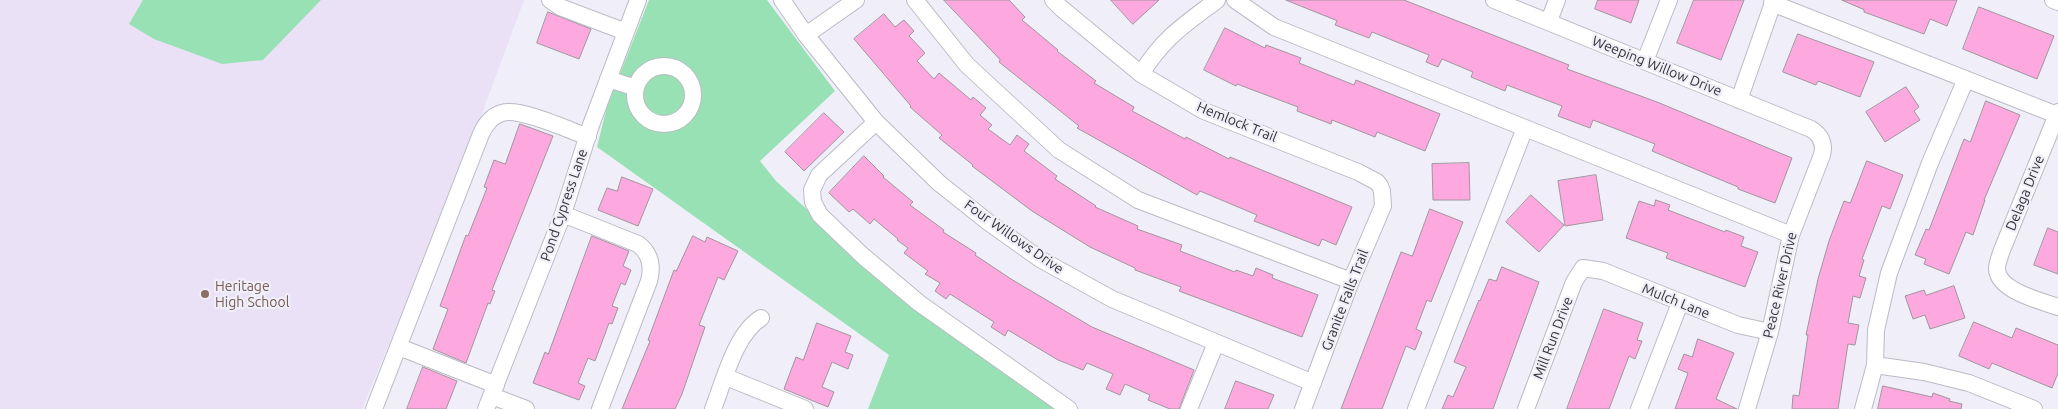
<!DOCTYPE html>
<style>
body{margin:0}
canvas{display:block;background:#efeef9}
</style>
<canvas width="2058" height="409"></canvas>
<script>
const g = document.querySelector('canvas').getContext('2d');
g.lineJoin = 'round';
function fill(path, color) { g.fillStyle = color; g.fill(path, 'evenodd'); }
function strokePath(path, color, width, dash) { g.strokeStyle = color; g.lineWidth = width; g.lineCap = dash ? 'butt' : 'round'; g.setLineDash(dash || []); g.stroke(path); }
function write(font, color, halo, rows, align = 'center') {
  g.font = font + ' Ubuntu,sans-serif'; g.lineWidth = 4.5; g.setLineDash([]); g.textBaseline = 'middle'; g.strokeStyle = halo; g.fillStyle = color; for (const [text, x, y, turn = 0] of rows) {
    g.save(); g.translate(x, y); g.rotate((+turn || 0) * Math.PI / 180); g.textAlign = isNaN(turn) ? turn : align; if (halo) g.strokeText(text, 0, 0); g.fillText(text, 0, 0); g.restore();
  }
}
fill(new Path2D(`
 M0 0H524L458 178 362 409H0Z`), '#eae1f7');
fill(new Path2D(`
 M143 0H321L263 60 222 64 154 39 129 24Z
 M649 0H767L835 91 760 161 776 181 908 302 1061 409H868L889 355 597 147 607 107Z`), '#98e1b4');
const building = new Path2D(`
 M944 0H1009L1025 17 1022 20 1058 50 1057 51 1096 81 1094 83 1134 107 1132 111 1185 139 1186 137 1229 159 1230 157 1352 207 1336 245 1322 239 1319 246 1254 221 1257 215 1200 191 1197 195 1077 128 1079 126 999 62 1000 60Z
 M1111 0H1159L1133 24Z
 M1286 0H1404L1569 65 1567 69 1657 102 1792 158 1775 203 1738 189V187L1652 151 1655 144 1593 120 1590 128 1558 116 1562 106 1507 85 1505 91 1471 77 1473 72 1442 59 1438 67 1426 62 1429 55 1372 32 1369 38 1335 25 1337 21Z
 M1598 0H1639L1631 23 1595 9Z
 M1694 0H1744L1721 60 1677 43Z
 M1842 0H1957L1947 26 1930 19 1924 34 1864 12V10Z
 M1979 7 2054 36 2037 79 1963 49Z
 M548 12 591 29 579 59 537 43Z
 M884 14 895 27 904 20 914 31 909 36 925 53 917 61 934 79 939 73 971 100 973 97 986 108 980 115 992 125 988 129 1010 145 1017 135 1029 144 1024 151 1057 176 1055 179 1096 206 1095 207 1138 226 1137 229 1182 245 1180 251 1235 272 1236 270 1253 276 1256 268 1273 275 1272 278 1318 295 1302 337 1179 291 1181 287 1135 270V268L1090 247 1032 211 972 166 973 165 939 138 942 135 910 107 911 106 854 39Z
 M1225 28 1265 48 1266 45 1301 58 1299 63 1354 85 1356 80 1440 114 1425 151 1377 132 1375 137 1332 120 1331 124 1297 111 1298 107 1237 84 1236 86 1204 70Z
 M1798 34 1874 62 1860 97 1818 81 1816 85 1783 72Z
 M1906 87 1919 107 1914 111 1920 120 1885 142 1866 112Z
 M1986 101 2020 115 1984 200H1985L1973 235 1966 232 1949 274 1924 264 1926 259 1915 255 1926 229 1929 230 1964 139 1970 142Z
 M824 113 844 132 804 171 785 152Z
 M520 124 553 136 492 290 495 291 490 304 488 303 466 363 433 349 448 309 440 306 466 235 468 236 487 188 484 187 494 160 505 164Z
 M864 156 884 176 883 177 913 202 910 205 944 230 943 232 976 253 975 255 1011 279 1092 327 1194 370 1179 409H1170L1148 400 1150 395 1125 384 1120 395 1106 389 1113 374 1087 363 1083 370 1058 360 1008 330 1005 336 991 327 994 322 950 294 946 299 935 291 940 283 925 274 928 271 904 253 908 248 897 240 898 239 874 219 870 224 853 209 849 212 829 193Z
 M1867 161 1903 175 1890 209 1882 206 1862 259 1864 260 1859 276 1866 278 1860 298 1853 296 1848 323 1859 325 1855 345 1848 344 1838 409H1792L1793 395 1799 396 1808 335H1806L1818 279 1829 241 1844 201 1850 203Z
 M1469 163 1470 200H1433L1432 164Z
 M1596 175 1603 220 1565 226 1558 181Z
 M622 177 653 189 638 226 598 210 607 188 617 191Z
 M1531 195 1564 225 1539 252 1506 222Z
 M1656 200 1670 205 1668 210 1725 232 1726 230 1744 237 1741 246 1758 252 1745 287 1666 258 1668 253 1626 238 1639 201 1654 206Z
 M1430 209 1463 222 1431 302 1427 300 1416 329 1422 332 1415 350 1406 346 1382 409H1341L1401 252 1412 256Z
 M2048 228 2058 232V274L2034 265Z
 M592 236 629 251 623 266 631 270 625 285 621 283 612 306 618 308 612 324 609 323 595 361 588 358 578 383 585 386 579 400 533 383 545 352 548 354Z
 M693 236 705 242 707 237 738 251 724 280 718 277 699 325 705 327 682 394 675 409H622L650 341 648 340 674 270 676 271Z
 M1502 267 1539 282 1493 409H1442L1448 395 1453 397 1466 367 1454 362 1479 300 1480 301 1489 279 1496 281Z
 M1954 286 1965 318 1930 329 1925 315 1913 319 1905 296 1924 290 1926 295Z
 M1604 309 1643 323 1637 340 1642 341 1635 359 1629 356 1609 409H1567Z
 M1974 322 2012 338 2016 328 2058 345V373L2052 388 1992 363 1989 369 1959 356Z
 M817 323 851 336 845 352 853 355 848 369 832 362 822 387 834 392 828 407 784 389 796 357 803 360Z
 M1698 339 1734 353 1716 399 1737 409H1675L1688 373 1678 369 1684 354 1692 357Z
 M423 367 457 381 446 409H407Z
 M1236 381 1274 395 1268 409H1225Z
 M1883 386 1932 397 1933 393 1950 399 1949 401 1962 404 1961 409H1878Z`);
fill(building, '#fda8df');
strokePath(building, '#a0969c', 1);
const minor = new Path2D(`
 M550 0 560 7 626 32
 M782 0 806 35 876 122 939 183 988 222 1040 259 1112 299 1313 383
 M915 0 967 65 1059 150 1138 200 1351 281
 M1053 0 1061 8 1141 74 1204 111 1358 172 1377 182 1380 186 1382 191 1383 206 1351 281 1303 409
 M1235 0 1274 27 1791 235
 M1494 0 1811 129C1821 135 1825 144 1822 155L1791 235 1770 332 1747 409
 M2053 0 2058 2
 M1772 3 2057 115
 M1549 21 1557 0
 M806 35 856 0
 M1645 61 1669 0
 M635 95a29 29 0 1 1 58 0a29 29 0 1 1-58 0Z
 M1141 74C1163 38 1184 25 1217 0
 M608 79 636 88
 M1739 100 1774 0
 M2058 112 2002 250C2000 256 1997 263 1997 269 1998 291 2041 301 2058 307
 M876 122 819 175 812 190 813 202 820 215 863 256 919 303 1069 409
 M563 214 638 244C650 253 653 266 649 281L600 409
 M399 347 496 385
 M1875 365 1924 372 1969 383 2034 409
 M726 377 805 409
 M492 396 526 409
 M374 409 481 134C485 125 491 116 502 113 519 107 569 130 588 137
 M486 409 563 214 591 125 638 0
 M713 409C724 381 735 334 761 318
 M1189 409 1216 343
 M1416 409 1525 128
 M1526 409 1574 282 1583 268 1603 271 1738 325 1770 332
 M1639 409 1680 303
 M1863 409 1875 365 1876 330 1889 273 1930 163 1966 79`);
strokePath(minor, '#bbbbc5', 18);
strokePath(minor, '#fff', 16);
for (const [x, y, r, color] of [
 [205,294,5,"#8d6e63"]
]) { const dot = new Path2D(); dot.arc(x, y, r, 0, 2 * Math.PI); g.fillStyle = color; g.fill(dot); strokePath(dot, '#efeef9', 2); }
write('14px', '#333337', '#efeef9', [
 ["Weeping Willow Drive",1657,66,22],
 ["Hemlock Trail",1237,122,22],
 ["Delaga Drive",2025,193,-68],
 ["Pond Cypress Lane",564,205,-71],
 ["Four Willows Drive",1014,237,35],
 ["Peace River Drive",1780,285,-77],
 ["Granite Falls Trail",1345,300,-69],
 ["Mulch Lane",1676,301,22],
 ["Mill Run Drive",1553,338,-69]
]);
write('14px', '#785e54', '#efeef9', [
 ["Heritage",215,286],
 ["High School",215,302]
], 'left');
</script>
